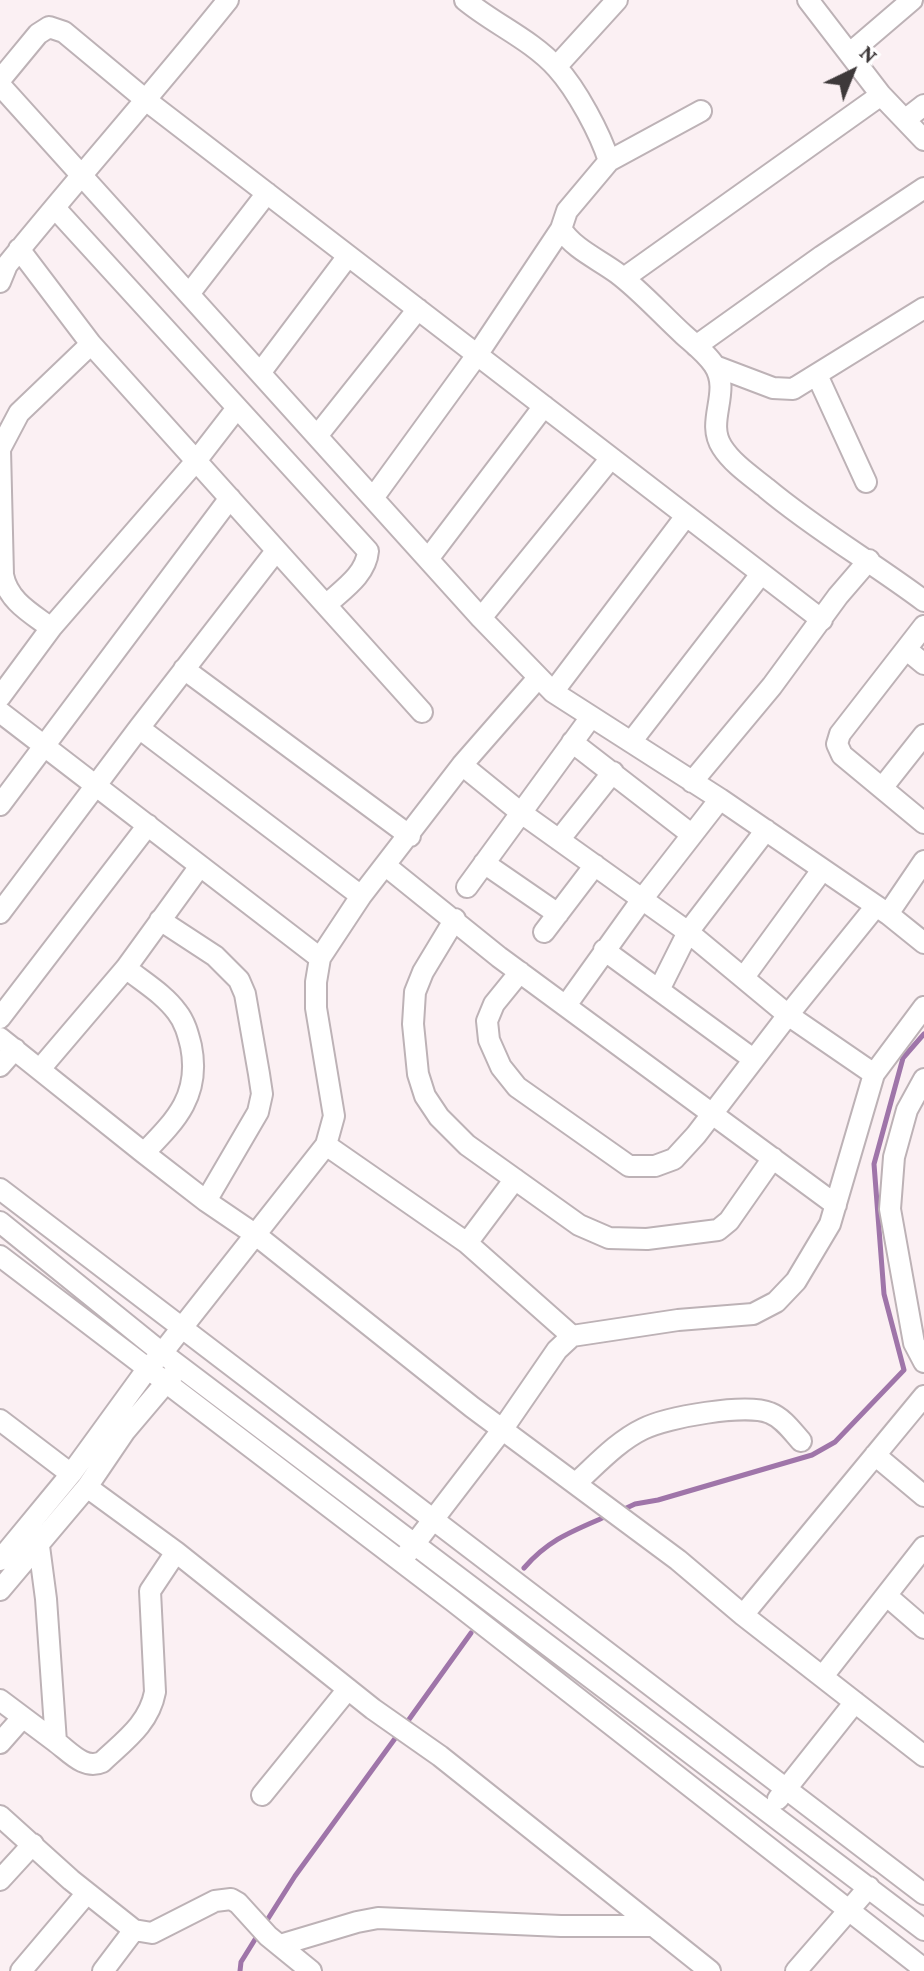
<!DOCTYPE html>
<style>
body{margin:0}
#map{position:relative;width:924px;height:1971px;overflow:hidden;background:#fbf0f3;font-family:"Crimson Pro",serif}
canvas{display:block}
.north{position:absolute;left:812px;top:32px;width:80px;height:80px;-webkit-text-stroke:6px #fff;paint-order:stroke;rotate:43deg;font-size:22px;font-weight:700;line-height:32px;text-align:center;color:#3e393a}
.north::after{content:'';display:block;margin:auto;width:28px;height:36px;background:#3e393a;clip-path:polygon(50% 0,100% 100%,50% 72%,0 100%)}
</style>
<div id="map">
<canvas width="924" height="1971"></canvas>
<div class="north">N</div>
</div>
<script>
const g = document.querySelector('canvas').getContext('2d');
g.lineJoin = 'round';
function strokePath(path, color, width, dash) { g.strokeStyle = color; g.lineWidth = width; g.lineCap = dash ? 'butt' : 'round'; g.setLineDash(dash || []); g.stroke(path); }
strokePath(new Path2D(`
 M620 1511 635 1504 658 1500 812 1455 835 1442 904 1370 884 1294 874 1164 903 1058 924 1034
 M524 1568C549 1539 573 1531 607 1516
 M405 1725 471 1633
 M264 1925 295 1876 399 1733
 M240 1971 241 1962 259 1933`), '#9f75a9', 5);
const minor = new Path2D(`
 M465 0C494 24 532 40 557 68 577 90 600 133 609 161L567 211 561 229C574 249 598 259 617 273 641 291 662 315 684 335 694 344 707 354 714 365 732 392 705 421 722 447 732 463 751 476 766 488 816 530 872 562 924 601
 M808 0 881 95 924 140
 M850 53 912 0
 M556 67 617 0
 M0 80 38 34 49 27 64 32 147 101 822 620
 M0 85 481 618 553 692 720 799 888 914 924 943
 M906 119 924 105
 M609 161 701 111
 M55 208 368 551C366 575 342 590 326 605
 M19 249 91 344 422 712
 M624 278 881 95
 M0 282 7 265C80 175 156 90 228 0
 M189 294 267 193
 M696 346 822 256 924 188
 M715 366 773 388 793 389 924 308
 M260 373 348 256
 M817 375 866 482
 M317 436 418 309
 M373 498 477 355 561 229
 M428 559 544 406
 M481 618 611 458
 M924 626 840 734 837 744 842 755 924 823
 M51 628C31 613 8 601 3 575L0 449 19 413 91 344
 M907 650 924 664
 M184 669 410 836
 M553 692 686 516
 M0 697 51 628 196 461 237 408
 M0 712 320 958
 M139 728 361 896
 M572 742 691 834
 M631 742 761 574
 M462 765 520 812 688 932 788 1015 874 1074
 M692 782 772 686 838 596 869 560
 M882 788 924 735
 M0 805 230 498
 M559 840 613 772
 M484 863 558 914
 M386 866 499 957 836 1205
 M467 887 591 717
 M0 913 139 728 276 551
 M888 914 924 861
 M455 919 423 972 415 992 413 1024 418 1074 425 1096 439 1117 467 1145 579 1225 609 1238 647 1239 718 1230 729 1221 773 1158
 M160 920 215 956 239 980 245 994 259 1074 262 1094 258 1112 206 1201
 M544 932 595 865
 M604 950 753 1059
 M126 968C143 982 164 994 177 1012 185 1022 188 1034 191 1046 201 1096 175 1121 144 1153
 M520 972 494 1004 487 1021 489 1040 501 1067 517 1087 629 1166H655L674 1159 696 1135 788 1015 876 906
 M744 977 822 870
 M659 990 688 932 766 830
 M567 1004 643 898 720 799
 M0 1018 148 825
 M0 1038 144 1153 206 1201 256 1235 472 1407 678 1560 743 1615 924 1756
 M0 1066 15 1049
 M40 1069 126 968 200 866
 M924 1079 907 1110 894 1157 890 1209 914 1343 924 1362
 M326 1145 467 1243 572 1336
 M0 1189 924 1894
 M0 1222 162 1353 924 1930
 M467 1243 515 1179
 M0 1256 453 1601 924 1969
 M0 1420 71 1474
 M875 1455 924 1496
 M576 1483C597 1464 618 1441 643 1429 667 1417 746 1403 770 1413 783 1418 792 1431 801 1441
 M87 1487 176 1552 373 1709 440 1756 710 1971
 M406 1555 502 1430 557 1350 572 1336 678 1320 753 1314 776 1302 796 1281 830 1224 874 1074 924 1007
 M0 1560 71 1474 148 1368 162 1353 326 1145 334 1116 316 1008V982L320 958 361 896 462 765 538 678
 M0 1590 87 1487 125 1431 175 1372
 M887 1596 924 1628
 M743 1615 924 1396
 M823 1676 924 1547
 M0 1700 56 1742 46 1599 39 1546
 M56 1742C70 1752 84 1770 102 1762 124 1741 149 1724 155 1692L150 1591 176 1552
 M0 1743 22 1718
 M262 1795 348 1689
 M778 1799 855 1702
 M0 1816 71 1880 134 1930 152 1933 215 1901 231 1899 238 1903 268 1936 311 1971
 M0 1880 33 1844
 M280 1945 357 1922 378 1918 561 1926H652
 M21 1971 87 1893
 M103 1971 134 1930
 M796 1971 869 1887`);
strokePath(minor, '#bdb2b6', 24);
strokePath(minor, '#fff', 20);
</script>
